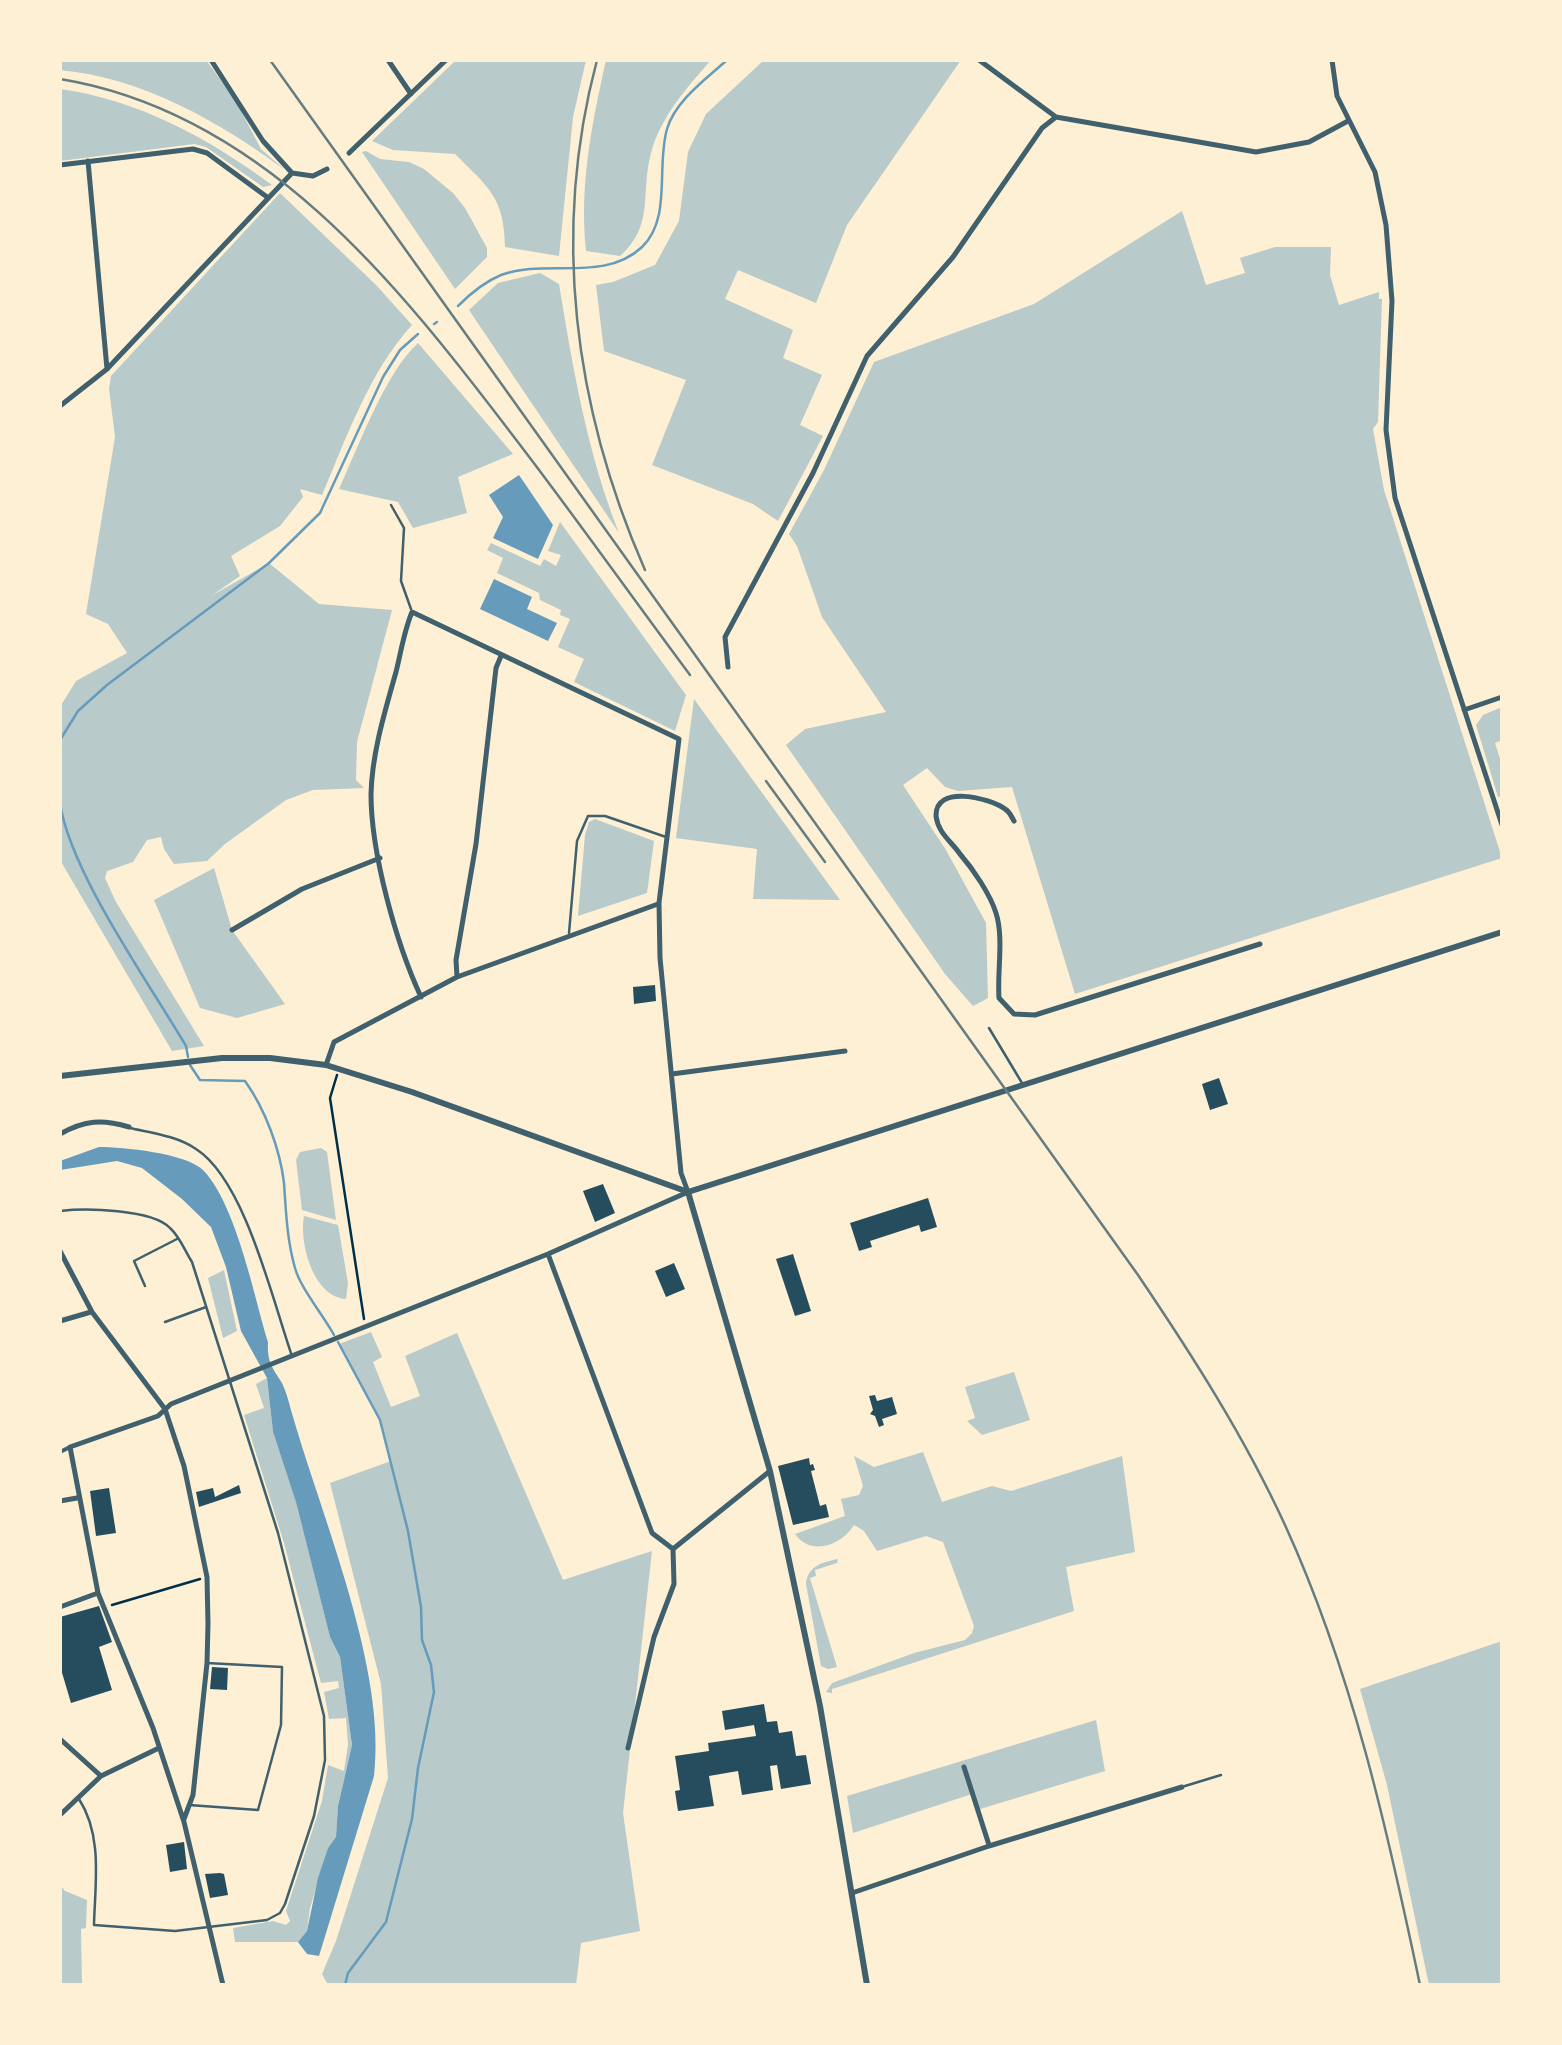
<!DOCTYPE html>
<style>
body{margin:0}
#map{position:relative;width:1562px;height:2045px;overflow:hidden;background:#fdf0d5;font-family:"Public Sans",sans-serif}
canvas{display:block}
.frame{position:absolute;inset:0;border:62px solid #fdf0d5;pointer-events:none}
</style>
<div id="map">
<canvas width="1562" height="2045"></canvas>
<div class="frame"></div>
</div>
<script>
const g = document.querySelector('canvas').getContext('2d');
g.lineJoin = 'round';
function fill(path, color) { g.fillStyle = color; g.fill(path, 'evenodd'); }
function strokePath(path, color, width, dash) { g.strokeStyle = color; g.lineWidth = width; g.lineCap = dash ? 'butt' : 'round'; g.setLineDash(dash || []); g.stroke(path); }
fill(new Path2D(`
 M60 60H206L236 101 261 149 285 170C218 121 143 78 60 70Z
 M456 60H586L573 117 559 256 505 247C504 197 489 188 455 154L393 150 372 141Z
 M606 60H711C686 89 661 116 651 153 640 193 655 225 620 256L586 251C579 186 592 123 606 60Z
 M764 60H961L847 225 816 303 738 270 725 299 793 330 783 358 822 375 800 425 823 436 778 521 753 504 652 465 686 380 604 351 596 285 613 282 655 265 679 221 688 152 706 114Z
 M60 89C139 100 208 138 272 185L263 187 206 147 194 144 60 161Z
 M366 151 380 159 409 162 424 169 453 193 465 208 487 248V257L455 289 362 152Z
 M280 193 377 286 412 325C369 372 347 437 322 495L300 489 303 497 280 526 231 556 240 576 211 596 269 563 319 604 392 610 357 742 356 780 364 788 313 790 286 800 225 844 207 861 174 864 164 849 161 837 147 840 133 862 107 871 105 878 116 902 204 1046 172 1051 60 860V707L76 681 127 653 108 624 86 614 115 437 109 389 111 376Z
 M1182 211 1206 285 1245 273 1240 258 1275 247H1331L1330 275 1339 305 1379 292V299H1382L1378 422 1373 429 1384 490 1502 858 1075 994 1012 787 958 791 945 787 927 768 903 785 946 850 986 923 988 998 973 1006 945 974 786 745 805 729 886 712 822 617 797 546 789 534 824 470 874 362 1034 304Z
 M540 273 559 284C573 369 587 452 619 533L469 310 498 283Z
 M418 343 513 454 458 477 467 513 413 528 398 502 339 489C358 448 385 373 418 343Z
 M560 522 686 695 675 731 574 682 584 659 558 647 570 619 560 615 561 610 540 600 539 593 497 573 503 558 487 550 491 543 540 566 544 559 556 566 561 555 548 551Z
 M694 699 840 900 753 899 757 849 676 838Z
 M1502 707V740L1495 743 1502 765V796L1498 797 1476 725 1483 715Z
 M595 819 654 841 647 893 578 916 585 835 589 822Z
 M214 868 232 930 285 1004 237 1018 200 1008 154 900Z
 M321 1148 327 1152 336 1220 302 1210 296 1160 300 1152Z
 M304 1216 338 1225 348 1283 346 1299C313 1297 299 1242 304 1216Z
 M224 1270 237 1331 223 1338 208 1278Z
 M371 1332 382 1357 373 1362 391 1407 420 1396 405 1356 457 1333 563 1580 652 1551 623 1813 640 1931 581 1943 576 1985H328L322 1974 336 1941 388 1778 381 1684 330 1483 391 1461 380 1420 339 1344Z
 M1014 1372 1030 1420 982 1435 967 1421 975 1418 965 1387Z
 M267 1378 273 1432 296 1501 330 1637 340 1657 352 1745 338 1806 336 1837 328 1848 310 1908 307 1931 298 1942H235L233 1928 273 1921 286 1925 290 1921 286 1911 322 1801 328 1765 344 1771 348 1745 346 1718 329 1719 324 1692 339 1688 338 1681 321 1683 284 1543 244 1415 264 1408 256 1384Z
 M923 1452 942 1502 992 1486 1011 1491 1122 1456 1135 1552 1066 1567 1074 1611 832 1689V1693L826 1692 832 1683 914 1653 965 1640 972 1633 974 1626 943 1542 926 1536 877 1551 864 1531 854 1525C842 1545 811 1557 795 1534L845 1516 841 1499 859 1495 863 1486 854 1456 874 1467Z
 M838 1559 837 1563 815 1570 816 1576 810 1578 837 1667 828 1669 821 1666 806 1584C807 1566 823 1562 838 1559Z
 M1502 1641V1985H1429L1387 1785 1360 1689Z
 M1096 1720 1105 1771 977 1810 972 1794 853 1833 847 1796Z
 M60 1885 65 1891 87 1900 86 1928 81 1929 82 1985H60Z`), '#b9caca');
fill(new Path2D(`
 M519 475 553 525 538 559 493 538 503 517 489 495Z
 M494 579 532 597 527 609 557 623 548 641 480 609Z
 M99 1147C122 1147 186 1153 203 1170 236 1204 254 1296 268 1342 267 1362 272 1367 282 1383 287 1393 290 1407 293 1417 323 1520 387 1671 374 1776L319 1956 307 1954 298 1942 307 1931 318 1878 328 1848 336 1837 338 1806 352 1745 340 1657 330 1637 296 1502 273 1432 267 1378 241 1331 226 1267 211 1227 182 1199 142 1168 117 1161 60 1170V1161Z`), '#669bbc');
strokePath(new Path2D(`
 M458 306C471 293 484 282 501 275 546 258 604 283 642 247 672 218 656 167 667 129 675 101 706 79 727 60
 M434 324 437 322
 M60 740 78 711 107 685 269 563 320 513 383 377 400 350 418 334
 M60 803C70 872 149 983 186 1046L188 1057
 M190 1065 200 1080 245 1081C265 1109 280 1149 284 1183 286 1212 287 1240 295 1268 300 1287 323 1315 334 1335
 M338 1342 380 1420 408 1531 421 1607 422 1640 431 1665 434 1692 418 1768 412 1819 386 1922 348 1973 345 1985`), '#669bbc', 2.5);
fill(new Path2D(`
 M655 985 656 1001 634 1004 633 987Z
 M1219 1078 1228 1104 1210 1110 1202 1084Z
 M603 1184 615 1213 595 1222 583 1191Z
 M928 1198 937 1227 921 1232 919 1225 870 1241 872 1247 859 1251 850 1223Z
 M793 1254 811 1311 795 1316 776 1259Z
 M674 1263 685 1289 666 1297 655 1271Z
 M875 1395 877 1401 892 1397 897 1414 882 1419 884 1425 879 1427 875 1416 870 1414 873 1410 869 1396Z
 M809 1458 810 1465 813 1464 815 1470 811 1471 820 1506 826 1504 829 1517 793 1525 778 1466Z
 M239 1485 241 1493 199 1507 196 1492 213 1488 215 1497Z
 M109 1488 116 1533 96 1536 90 1491Z
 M99 1606 112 1642 99 1647 112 1690 71 1703 60 1666V1617Z
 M212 1667 228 1668 227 1690 210 1689Z
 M764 1704 767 1722 777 1721 779 1733 792 1731 796 1756 806 1755 811 1784 781 1789 777 1765 770 1766 773 1790 742 1795 738 1771 709 1776 714 1806 678 1811 675 1791 680 1790 675 1756 709 1751 708 1743 756 1736 754 1725 725 1730 722 1711Z
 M184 1842 187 1869 170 1872 166 1845Z
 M220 1873 224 1874 228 1895 210 1898 205 1874Z`), '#264d5e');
strokePath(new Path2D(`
 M337 1075 330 1098 364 1319
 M112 1605 200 1579`), '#003049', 2.5);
strokePath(new Path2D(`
 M391 505 404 528 401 581 411 609
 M569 933 577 841 588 816H605L666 837
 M989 1028 1022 1083
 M130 1128C152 1133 177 1136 196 1149 245 1180 273 1302 292 1356
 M60 1211C85 1208 152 1209 170 1228 180 1237 185 1251 192 1262L278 1533 324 1716 325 1760 314 1816 285 1904 280 1913 267 1920 175 1931 94 1925C95 1883 103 1836 79 1799
 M145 1286 134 1261 177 1239
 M165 1322 206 1307
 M1185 1786 1221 1775
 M189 1805 258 1810 281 1725 282 1667 207 1663`), '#3f606c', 2.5);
strokePath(new Path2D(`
 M60 1452 70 1447`), '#3f606c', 4);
strokePath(new Path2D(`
 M211 60 263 141 292 173
 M388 60 411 94
 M979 60 1056 117
 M1332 60 1337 96 1375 172 1386 225 1392 301 1386 430 1395 498 1502 825
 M349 153 446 60
 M88 161 107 369
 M60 165 193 149 207 153 267 197
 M60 406 107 369 292 173 313 176 327 169
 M728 667 725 637 813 473 867 356 953 257 1042 128 1056 117 1256 152 1309 142 1348 121
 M1464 710 1502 697
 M1014 821C1011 816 1010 812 1005 809 990 798 935 784 936 816 938 833 951 841 960 854 973 869 990 894 996 913 1004 938 997 972 999 998L1014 1014 1035 1015 1260 944
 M232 930 302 889 380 858
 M457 977 456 960 476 844 496 668 501 656
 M326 1065 334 1042 457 977 658 904
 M672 1074 845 1051
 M60 1134C85 1120 102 1119 129 1127
 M60 1251 92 1312 165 1409 184 1466 207 1577 208 1624 207 1663 193 1795 184 1819
 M548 1254 652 1533 673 1549
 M60 1321 91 1312
 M60 1501 77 1498
 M673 1549 770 1471
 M60 1607 98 1593
 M60 1739 101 1776
 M628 1748 654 1637 674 1584 673 1549
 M964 1767 989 1845
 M60 1815 101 1776 159 1748
 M852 1893 989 1846 1182 1787
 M223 1985 184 1822 153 1728 98 1593 70 1447 158 1416 171 1404 548 1254 688 1192 681 1173 660 958 659 903 679 739 412 612C404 631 401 652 396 672 385 711 372 753 371 794 371 853 396 943 421 997`), '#3f606c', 5);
strokePath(new Path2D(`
 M60 1076 222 1058H270L326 1065 412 1092 688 1192
 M688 1192 1502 932
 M688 1192 770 1471 820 1706 867 1985`), '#3f606c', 6);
strokePath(new Path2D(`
 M270 60 1138 1275C1192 1355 1244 1436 1285 1525 1352 1672 1387 1828 1420 1985
 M597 60C551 233 574 408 645 570
 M60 79C262 112 397 283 514 437 574 515 631 596 690 675
 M766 781 825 862`), '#657d81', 2.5);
</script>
